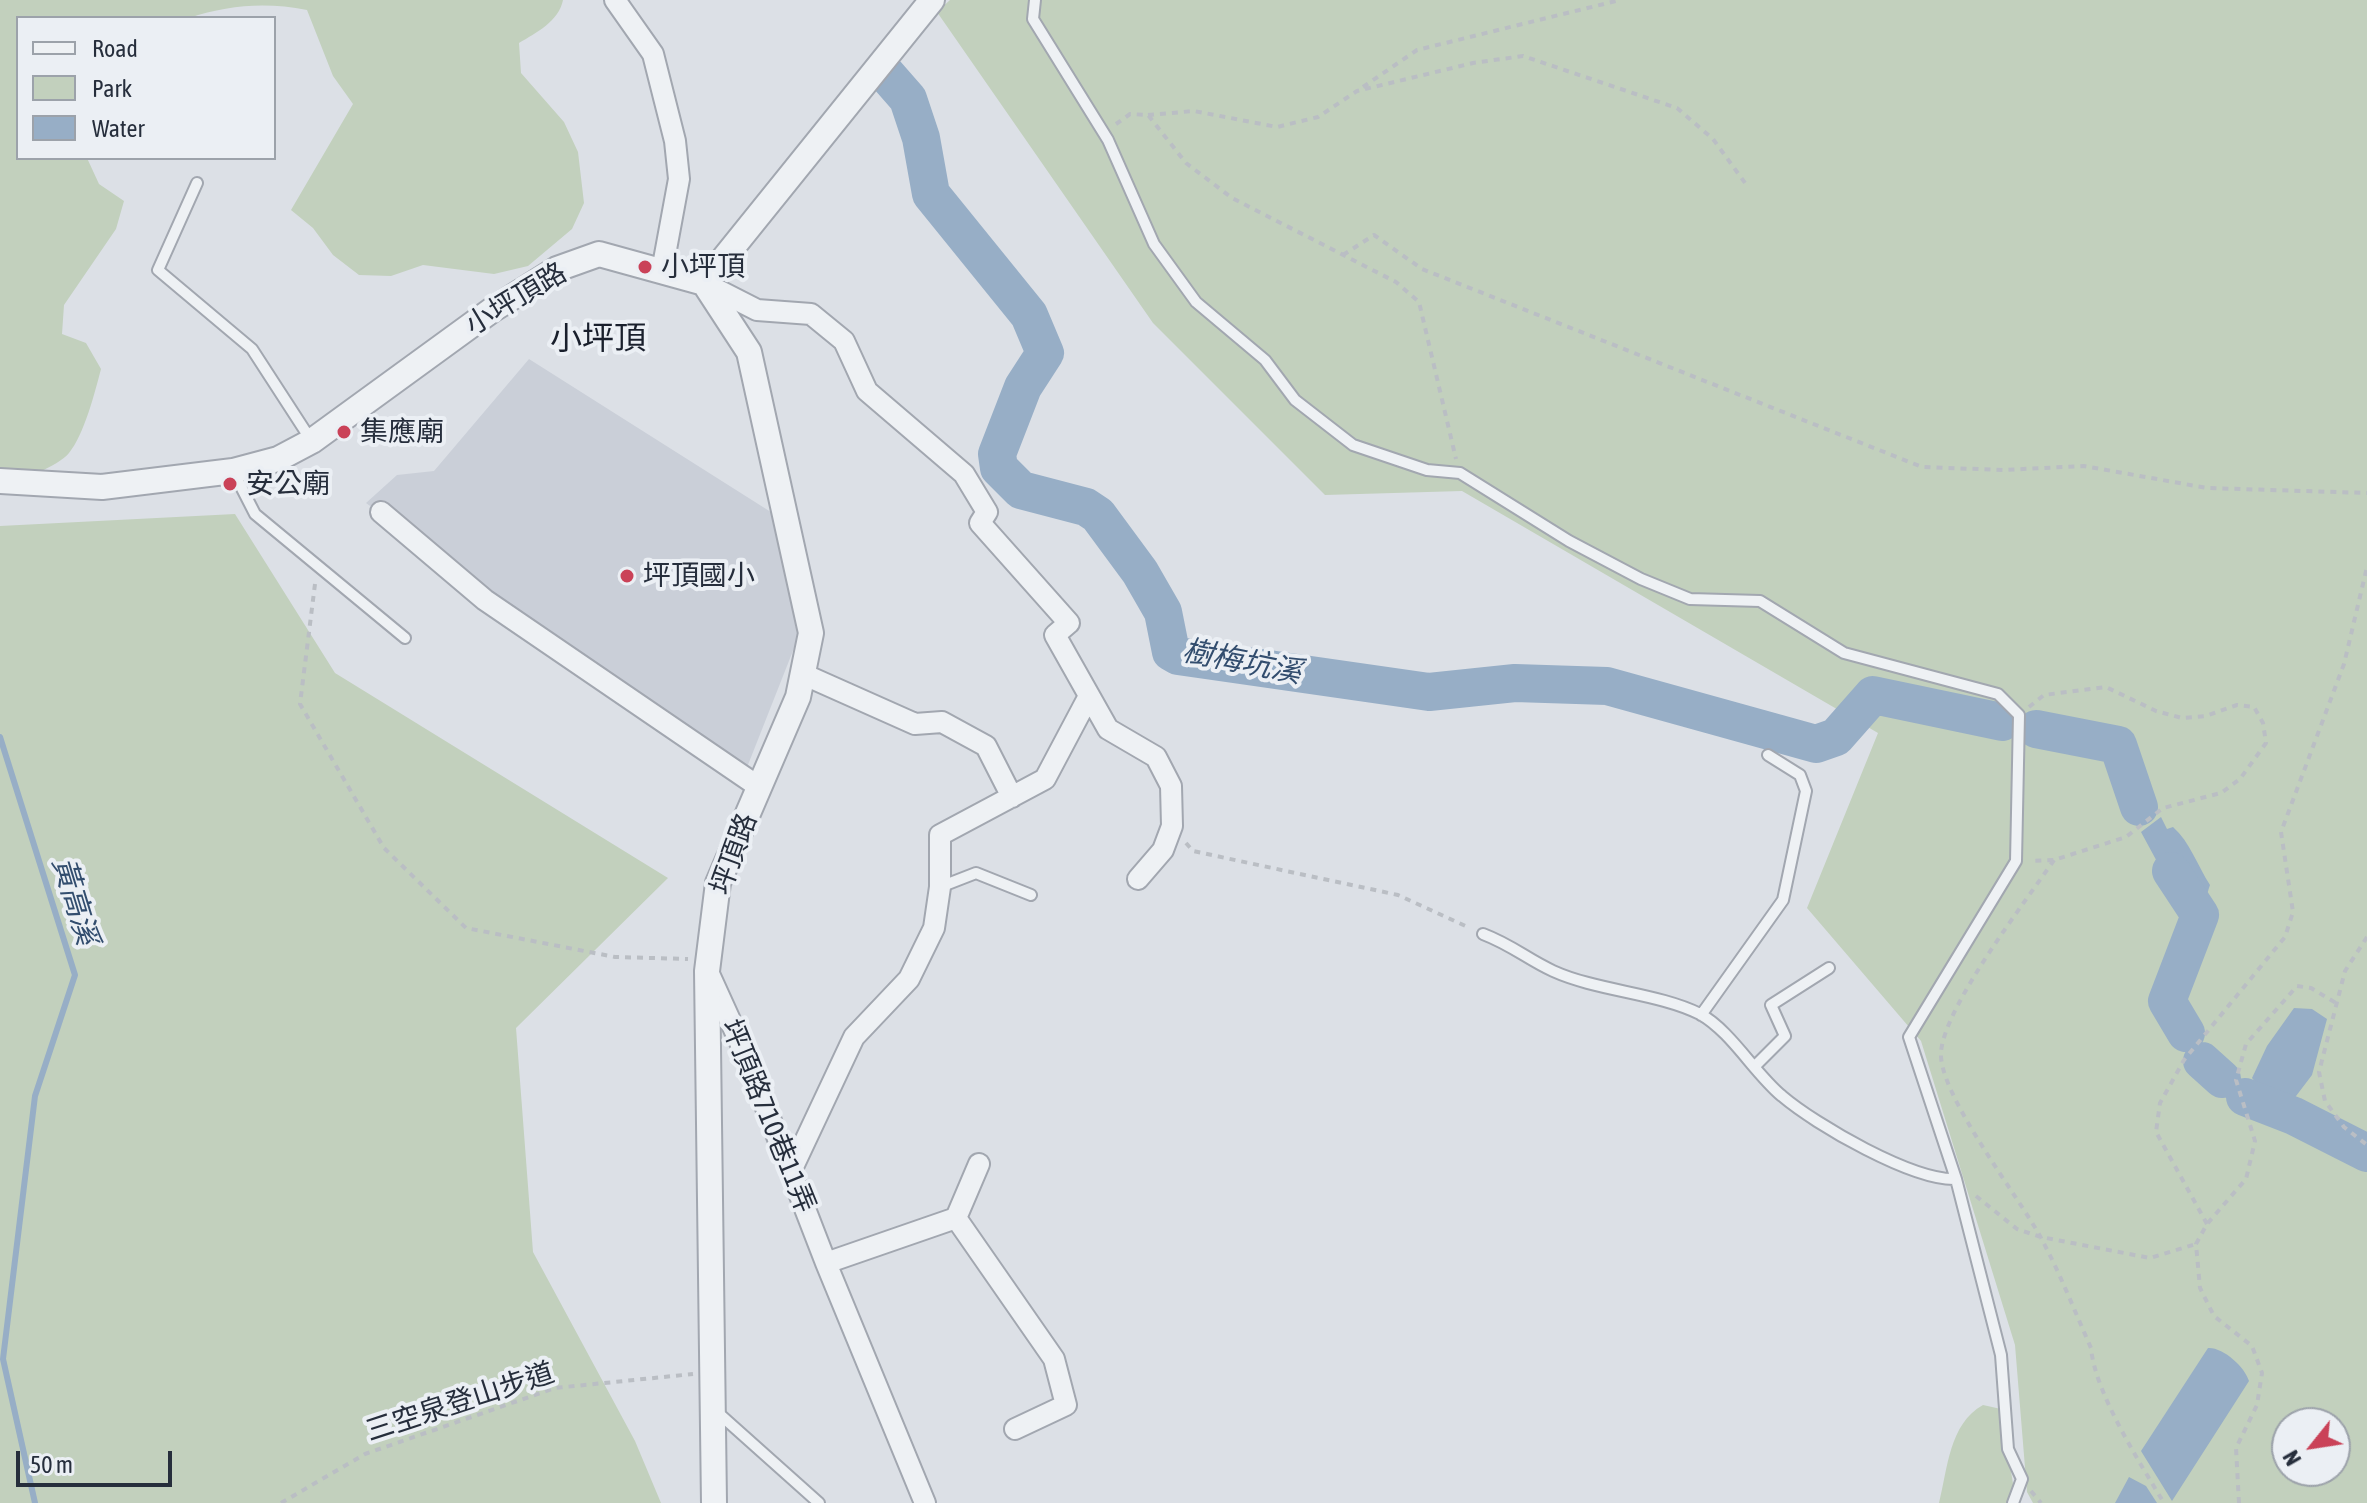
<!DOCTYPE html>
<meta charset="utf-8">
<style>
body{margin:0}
#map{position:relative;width:2367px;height:1503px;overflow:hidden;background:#dce0e6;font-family:"Asap Condensed",sans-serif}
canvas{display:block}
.legend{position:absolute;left:16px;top:16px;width:260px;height:144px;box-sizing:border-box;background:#ebeff4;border:2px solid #9ca2aa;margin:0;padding:10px 14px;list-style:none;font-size:24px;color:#262e3c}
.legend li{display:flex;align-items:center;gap:16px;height:40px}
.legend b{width:40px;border:2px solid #9ca2aa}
.north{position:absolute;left:2271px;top:1407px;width:80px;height:80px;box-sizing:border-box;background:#ebeff4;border:2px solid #9ca2aa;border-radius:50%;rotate:240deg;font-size:22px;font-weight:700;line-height:32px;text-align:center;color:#262e3c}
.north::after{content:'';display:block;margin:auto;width:28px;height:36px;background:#ca4258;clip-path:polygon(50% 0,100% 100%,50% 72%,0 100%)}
.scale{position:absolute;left:16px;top:1451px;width:156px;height:36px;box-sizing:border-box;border:4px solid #262e3c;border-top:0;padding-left:10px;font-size:24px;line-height:28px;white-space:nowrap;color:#262e3c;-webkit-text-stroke:6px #ebeff4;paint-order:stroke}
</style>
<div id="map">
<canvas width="2367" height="1503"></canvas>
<ul class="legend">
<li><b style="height:10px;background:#eef1f4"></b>Road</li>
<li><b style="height:22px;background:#c2d0bd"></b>Park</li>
<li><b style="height:22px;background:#97aec6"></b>Water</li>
</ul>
<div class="north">N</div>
<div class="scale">50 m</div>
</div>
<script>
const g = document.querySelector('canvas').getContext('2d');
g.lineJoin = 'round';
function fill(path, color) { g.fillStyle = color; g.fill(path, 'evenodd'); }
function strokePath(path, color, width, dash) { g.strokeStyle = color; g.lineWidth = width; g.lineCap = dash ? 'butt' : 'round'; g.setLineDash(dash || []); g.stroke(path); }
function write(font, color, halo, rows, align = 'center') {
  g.font = font + ' "Asap Condensed","Noto Sans TC",sans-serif'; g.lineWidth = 8; g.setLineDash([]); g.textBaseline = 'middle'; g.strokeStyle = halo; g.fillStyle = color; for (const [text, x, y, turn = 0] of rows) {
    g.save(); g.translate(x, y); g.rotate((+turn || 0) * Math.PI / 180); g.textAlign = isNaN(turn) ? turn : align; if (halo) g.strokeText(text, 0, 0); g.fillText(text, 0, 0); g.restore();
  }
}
fill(new Path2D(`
 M529 359 774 514 798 638 744 775 366 503 397 475 434 471Z`), '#cacfd8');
fill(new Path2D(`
 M0 0H563C559 21 536 33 519 43L521 73 564 122 578 152 584 203 572 229 528 266 494 274 423 265 391 276 359 275 333 255 313 228 291 210 353 104 333 76 307 10C266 2 228 5 189 18H18V158H87L99 184 124 201 116 229 64 305 62 334 86 343 101 369C95 392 84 435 69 453 59 466 16 483 0 484Z
 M950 0H2367V1503H2033L2027 1492 2015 1345 1921 1041 1807 908 1878 733 1462 491 1325 495 1153 323 937 12ZM2287 1423H2335V1471H2287Z
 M235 514 335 673 668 878 516 1028 533 1252 635 1441 661 1503H0V526Z
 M1983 1405 2001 1409 2014 1490 2009 1503H1939C1948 1468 1949 1424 1983 1405Z`), '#c2d0bd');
fill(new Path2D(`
 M2161 817 2167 829 2173 827C2190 842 2197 865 2210 885 2204 903 2201 919 2180 922L2185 902 2174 893 2141 832Z
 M2294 1008 2312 1009 2327 1019 2312 1075 2293 1100 2262 1090 2252 1078 2267 1046Z
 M2208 1348C2223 1347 2245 1367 2249 1381L2172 1501 2141 1451Z
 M2129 1477 2146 1486 2157 1503H2115Z`), '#97aec6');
strokePath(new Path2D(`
 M0 737 75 975 35 1096 3 1359 35 1503`), '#97aec6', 6);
strokePath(new Path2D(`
 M887 75 908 99 921 138 931 194 1029 315 1045 353 1023 387 997 454 999 468 1021 490 1086 507 1098 515 1140 572 1163 612 1171 652 1178 656 1429 692 1515 683 1607 686 1816 744 1836 737 1873 695 2002 722
 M2036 729 2118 745 2139 807
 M2171 871 2200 915 2167 1001 2186 1033
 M2202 1061 2222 1079
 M2245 1097 2294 1116 2367 1153`), '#97aec6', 38);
const service = new Path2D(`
 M1035 0 1033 19 1108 140 1154 244 1196 302 1265 360 1295 400 1353 445 1427 470 1460 473 1569 541 1641 579 1690 599 1760 601 1844 653 1998 694 2019 715 2016 861 1909 1037 1956 1179 2001 1355 2008 1449 2022 1479 2013 1503
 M197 183 158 270 252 349 311 440
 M234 473 255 514 405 638
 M940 887 976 873 1031 895
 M1483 934C1512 945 1527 959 1553 971 1597 991 1658 993 1700 1014 1731 1031 1755 1074 1782 1096 1816 1125 1913 1181 1956 1179
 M1701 1015 1783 900 1806 791 1800 775 1768 755
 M1755 1066 1785 1036 1771 1005 1829 968
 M716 1411 819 1503`);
const minor = new Path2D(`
 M615 0 653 54 675 141 679 179 662 271
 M704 283 757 310 811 314 844 341 867 391 964 474 987 512 980 523 1069 623 1055 635 1108 729 1156 757 1171 786 1172 826 1163 850 1138 879
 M381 512 485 600 759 787
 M805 675 915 724 942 722 986 746 1012 797
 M709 974 744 1051 826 1263 925 1503
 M791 1171 854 1037 909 979 934 928 940 887V835L1045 779 1089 696
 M956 1218 979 1164
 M826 1263 956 1218 1054 1359 1066 1405 1015 1429`);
const tertiary = new Path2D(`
 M704 283 749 352 811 633 798 697 718 883 707 971 714 1503
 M704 283 932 0
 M0 481 102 487 233 471 278 459 312 441 492 310 557 269 599 254 704 283`);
strokePath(service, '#a2a7b0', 14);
strokePath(minor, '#a2a7b0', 24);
strokePath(tertiary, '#a2a7b0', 28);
strokePath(new Path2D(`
 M1363 87 1417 50 1620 0
 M1148 115 1194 111 1277 127 1318 117 1357 91 1473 63 1523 56 1677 108 1713 139 1748 187
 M1116 124 1130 114 1148 115 1186 163 1232 198 1396 282 1419 302 1456 459
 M1343 255 1374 235 1422 269 1922 467 2003 470 2084 466 2207 488 2367 493
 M315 584 300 704 384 848 466 928 615 957 688 959
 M2029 707 2044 695 2106 687 2156 711 2182 718 2206 716 2237 705 2254 707 2263 723 2266 743 2240 779 2221 793 2163 808 2126 837 2054 860 2030 861
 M1186 843 1193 851 1398 895 1470 928
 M2054 860C2026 901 1945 1005 1941 1052 1938 1094 2020 1198 2041 1238 2060 1273 2075 1312 2091 1348 2095 1393 2140 1463 2164 1503
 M2367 937 2345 971 2319 1072 2325 1101 2344 1127 2367 1145
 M1976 1196 2017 1229 2041 1237 2150 1258 2196 1244
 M2207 1224 2156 1132 2160 1103 2184 1060 2285 937 2293 912 2281 832 2344 664 2367 567
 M2031 1491 2041 1503
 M281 1503 365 1454 555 1388 693 1374
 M2239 1503 2236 1448 2257 1405 2262 1373 2252 1346 2214 1316 2200 1288 2196 1244 2207 1224 2246 1179 2255 1141 2236 1080 2246 1044 2297 986 2311 988 2336 1003`), '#babec4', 4, [6, 6]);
strokePath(service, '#eef1f4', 10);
strokePath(minor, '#eef1f4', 20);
strokePath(tertiary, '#eef1f4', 24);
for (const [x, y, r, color] of [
 [645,267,8,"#ca4258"],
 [344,432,8,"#ca4258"],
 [230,484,8,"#ca4258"],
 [627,576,8,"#ca4258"]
]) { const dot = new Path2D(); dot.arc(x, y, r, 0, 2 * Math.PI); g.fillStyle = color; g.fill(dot); strokePath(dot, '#ebeff4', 3); }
write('28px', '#262e3c', '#ebeff4', [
 ["小坪頂",661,267],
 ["集應廟",360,432],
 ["安公廟",246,484],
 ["坪頂國小",643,576]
], 'left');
write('28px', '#262e3c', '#ebeff4', [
 ["小坪頂路",516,299,-31],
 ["坪頂路",734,854,-70],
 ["坪頂路710巷11弄",768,1116,68],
 ["三空泉登山步道",460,1402,-18]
]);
write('italic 30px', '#324d6e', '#ebeff4', [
 ["樹梅坑溪",1242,662,11],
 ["黃高溪",75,901,73]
]);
write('32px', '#191f2c', '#ebeff4', [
 ["小坪頂",598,339]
]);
</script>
